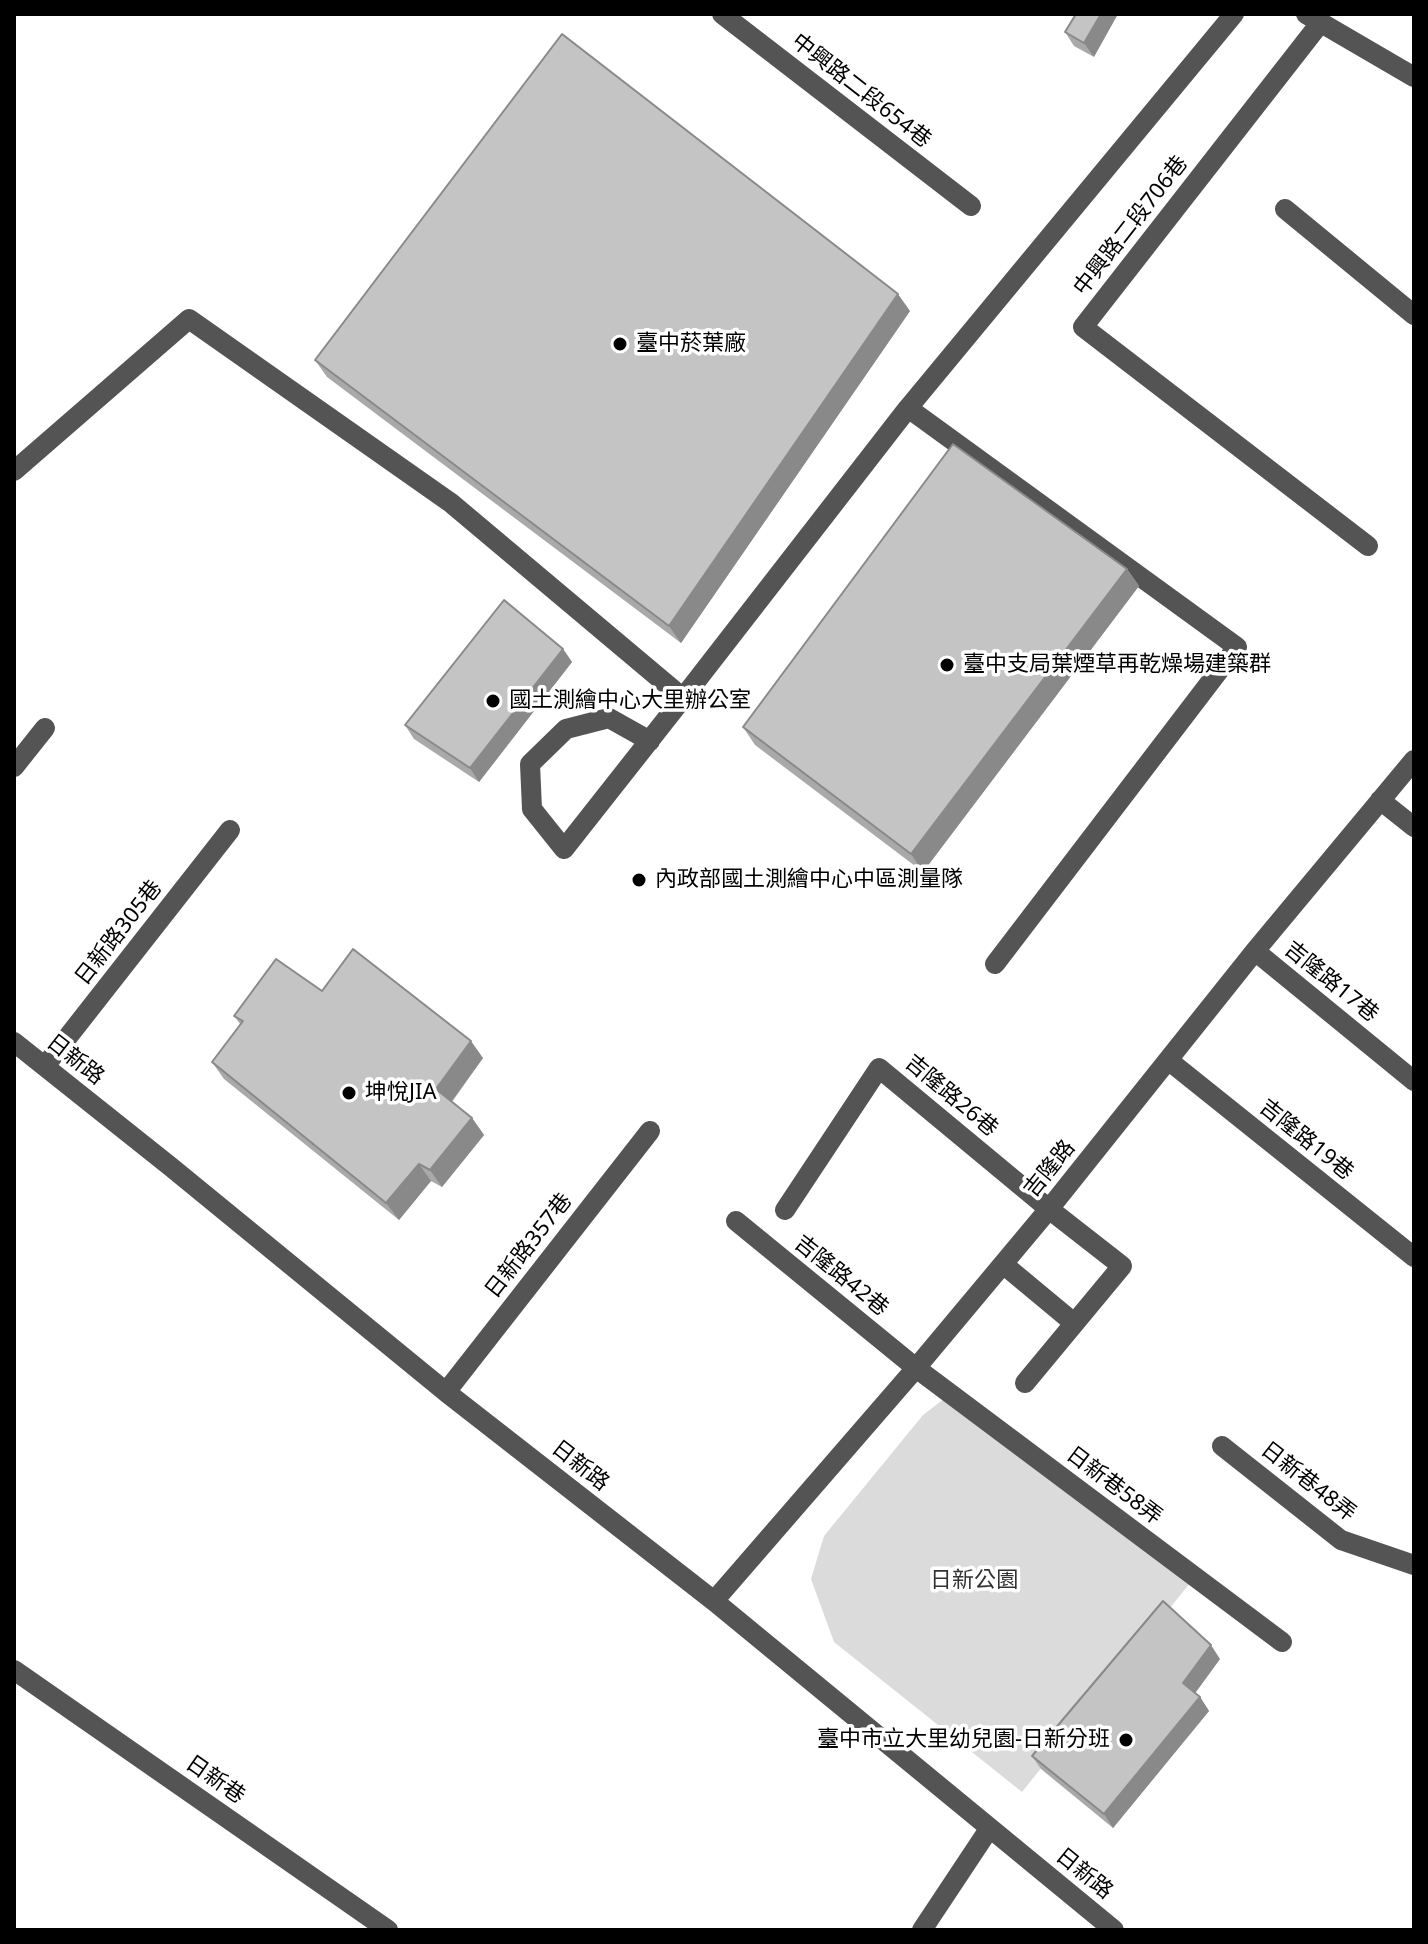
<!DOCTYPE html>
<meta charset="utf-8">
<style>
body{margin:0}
#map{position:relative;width:1428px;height:1944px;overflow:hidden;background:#fff;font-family:"Noto Sans",sans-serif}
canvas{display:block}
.frame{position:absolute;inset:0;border:16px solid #000;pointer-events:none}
</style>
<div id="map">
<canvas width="1428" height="1944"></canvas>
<div class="frame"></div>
</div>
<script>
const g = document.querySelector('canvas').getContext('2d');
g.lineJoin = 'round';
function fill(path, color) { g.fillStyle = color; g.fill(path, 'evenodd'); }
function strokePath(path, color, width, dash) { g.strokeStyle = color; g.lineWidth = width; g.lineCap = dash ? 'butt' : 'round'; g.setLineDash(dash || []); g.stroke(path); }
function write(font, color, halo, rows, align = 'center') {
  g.font = font + ' "Noto Sans","Noto Sans TC",sans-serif'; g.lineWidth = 7; g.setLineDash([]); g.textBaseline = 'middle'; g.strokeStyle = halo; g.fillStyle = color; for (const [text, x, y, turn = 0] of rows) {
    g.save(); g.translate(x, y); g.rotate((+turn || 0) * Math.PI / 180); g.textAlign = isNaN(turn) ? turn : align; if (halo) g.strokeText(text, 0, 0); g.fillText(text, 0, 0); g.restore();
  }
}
fill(new Path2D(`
 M953 1392 1190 1583 1022 1792 834 1642 811 1579 824 1536 923 1415Z`), '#dbdbdb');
strokePath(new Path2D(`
 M722 14 971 206
 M1306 14 1414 77
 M1321 22 1083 327 1368 546
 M1285 209 1414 315
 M908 408 1237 647 995 964
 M14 471 189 319 451 503 683 698
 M650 741 609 718 566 729 530 764 532 809 564 849 683 698 908 408 1234 14
 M14 767 45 728
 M1380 800 1414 827
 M1255 951 1414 1081
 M14 1042 171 1167 446 1392 714 1601 1114 1930
 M1168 1060 1414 1257
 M45 1066 230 830
 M785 1210 879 1068 1049 1209 1122 1266 1025 1383
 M736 1221 916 1368 1282 1642
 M1003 1264 1074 1323
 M446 1392 650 1131
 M1222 1446 1341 1540 1414 1565
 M714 1601 916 1368 1049 1209 1255 951 1414 760
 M14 1670 388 1930
 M922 1930 989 1829`), '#545454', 20);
fill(new Path2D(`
 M1076 14 1094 57 1074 46 1065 32Z
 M910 311 681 643 327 377 315 360Z
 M1127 569 1139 586 923 872 755 745 743 727Z
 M563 649 572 662 479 782 414 739 405 725Z
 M322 991 483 1058 452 1102 472 1118 484 1135 442 1187 431 1181 399 1220 224 1079 212 1062 241 1025 234 1016Z
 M1220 1659 1195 1693 1200 1697 1209 1711 1113 1828 1041 1769 1032 1756Z`), '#a9a9a9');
fill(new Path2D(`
 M1101 14H1118L1094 57 1084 43Z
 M898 294 910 311 681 643 669 626Z
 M1127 569 1139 586 923 872 911 854Z
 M563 649 572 662 479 782 470 768Z
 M471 1041 483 1058 448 1106 436 1089Z
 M472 1118 484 1135 442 1187 430 1170Z
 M419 1164 431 1181 399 1220 386 1203Z
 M1211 1645 1220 1659 1193 1696 1183 1683Z
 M1200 1697 1209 1711 1113 1828 1104 1814Z`), '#898989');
const building = new Path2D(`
 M1076 14H1101L1084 43 1065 32Z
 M562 34 898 294 669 626 315 360Z
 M953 444 1127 569 911 854 743 727Z
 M504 600 563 649 470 768 405 725Z
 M353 949 471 1041 436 1089 472 1118 430 1170 419 1164 386 1203 212 1062 243 1021 234 1016 276 959 322 991Z
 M1163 1601 1211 1645 1183 1683 1200 1697 1104 1814 1032 1756Z`);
fill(building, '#c4c4c4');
strokePath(building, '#898989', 2);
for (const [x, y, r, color] of [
 [620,344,8,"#000"],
 [947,665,8,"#000"],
 [493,701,8,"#000"],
 [639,880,8,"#000"],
 [349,1093,8,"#000"],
 [1126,1740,8,"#000"]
]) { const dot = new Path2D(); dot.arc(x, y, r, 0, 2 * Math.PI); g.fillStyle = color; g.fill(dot); strokePath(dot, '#fff', 3); }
write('22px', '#000', '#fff', [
 ["中興路二段654巷",861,91,38],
 ["中興路二段706巷",1131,226,-52],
 ["日新路305巷",119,933,-52],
 ["吉隆路17巷",1331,982,39],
 ["日新路",75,1060,38],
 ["吉隆路26巷",951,1096,40],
 ["吉隆路19巷",1306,1140,39],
 ["吉隆路",1050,1169,-51],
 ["日新路357巷",529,1246,-52],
 ["吉隆路42巷",841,1276,39],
 ["日新路",580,1466,38],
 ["日新巷48弄",1308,1482,38],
 ["日新巷58弄",1114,1486,37],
 ["日新巷",215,1780,35],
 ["日新路",1084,1874,39]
]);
write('22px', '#000', '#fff', [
 ["臺中菸葉廠",636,344],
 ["臺中支局葉煙草再乾燥場建築群",963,665],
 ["國土測繪中心大里辦公室",509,701],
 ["內政部國土測繪中心中區測量隊",655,880],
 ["坤悅JIA",365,1093],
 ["臺中市立大里幼兒園-日新分班",1110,1740,"right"]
], 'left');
write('22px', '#323232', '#fff', [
 ["日新公園",974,1581]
]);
</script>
